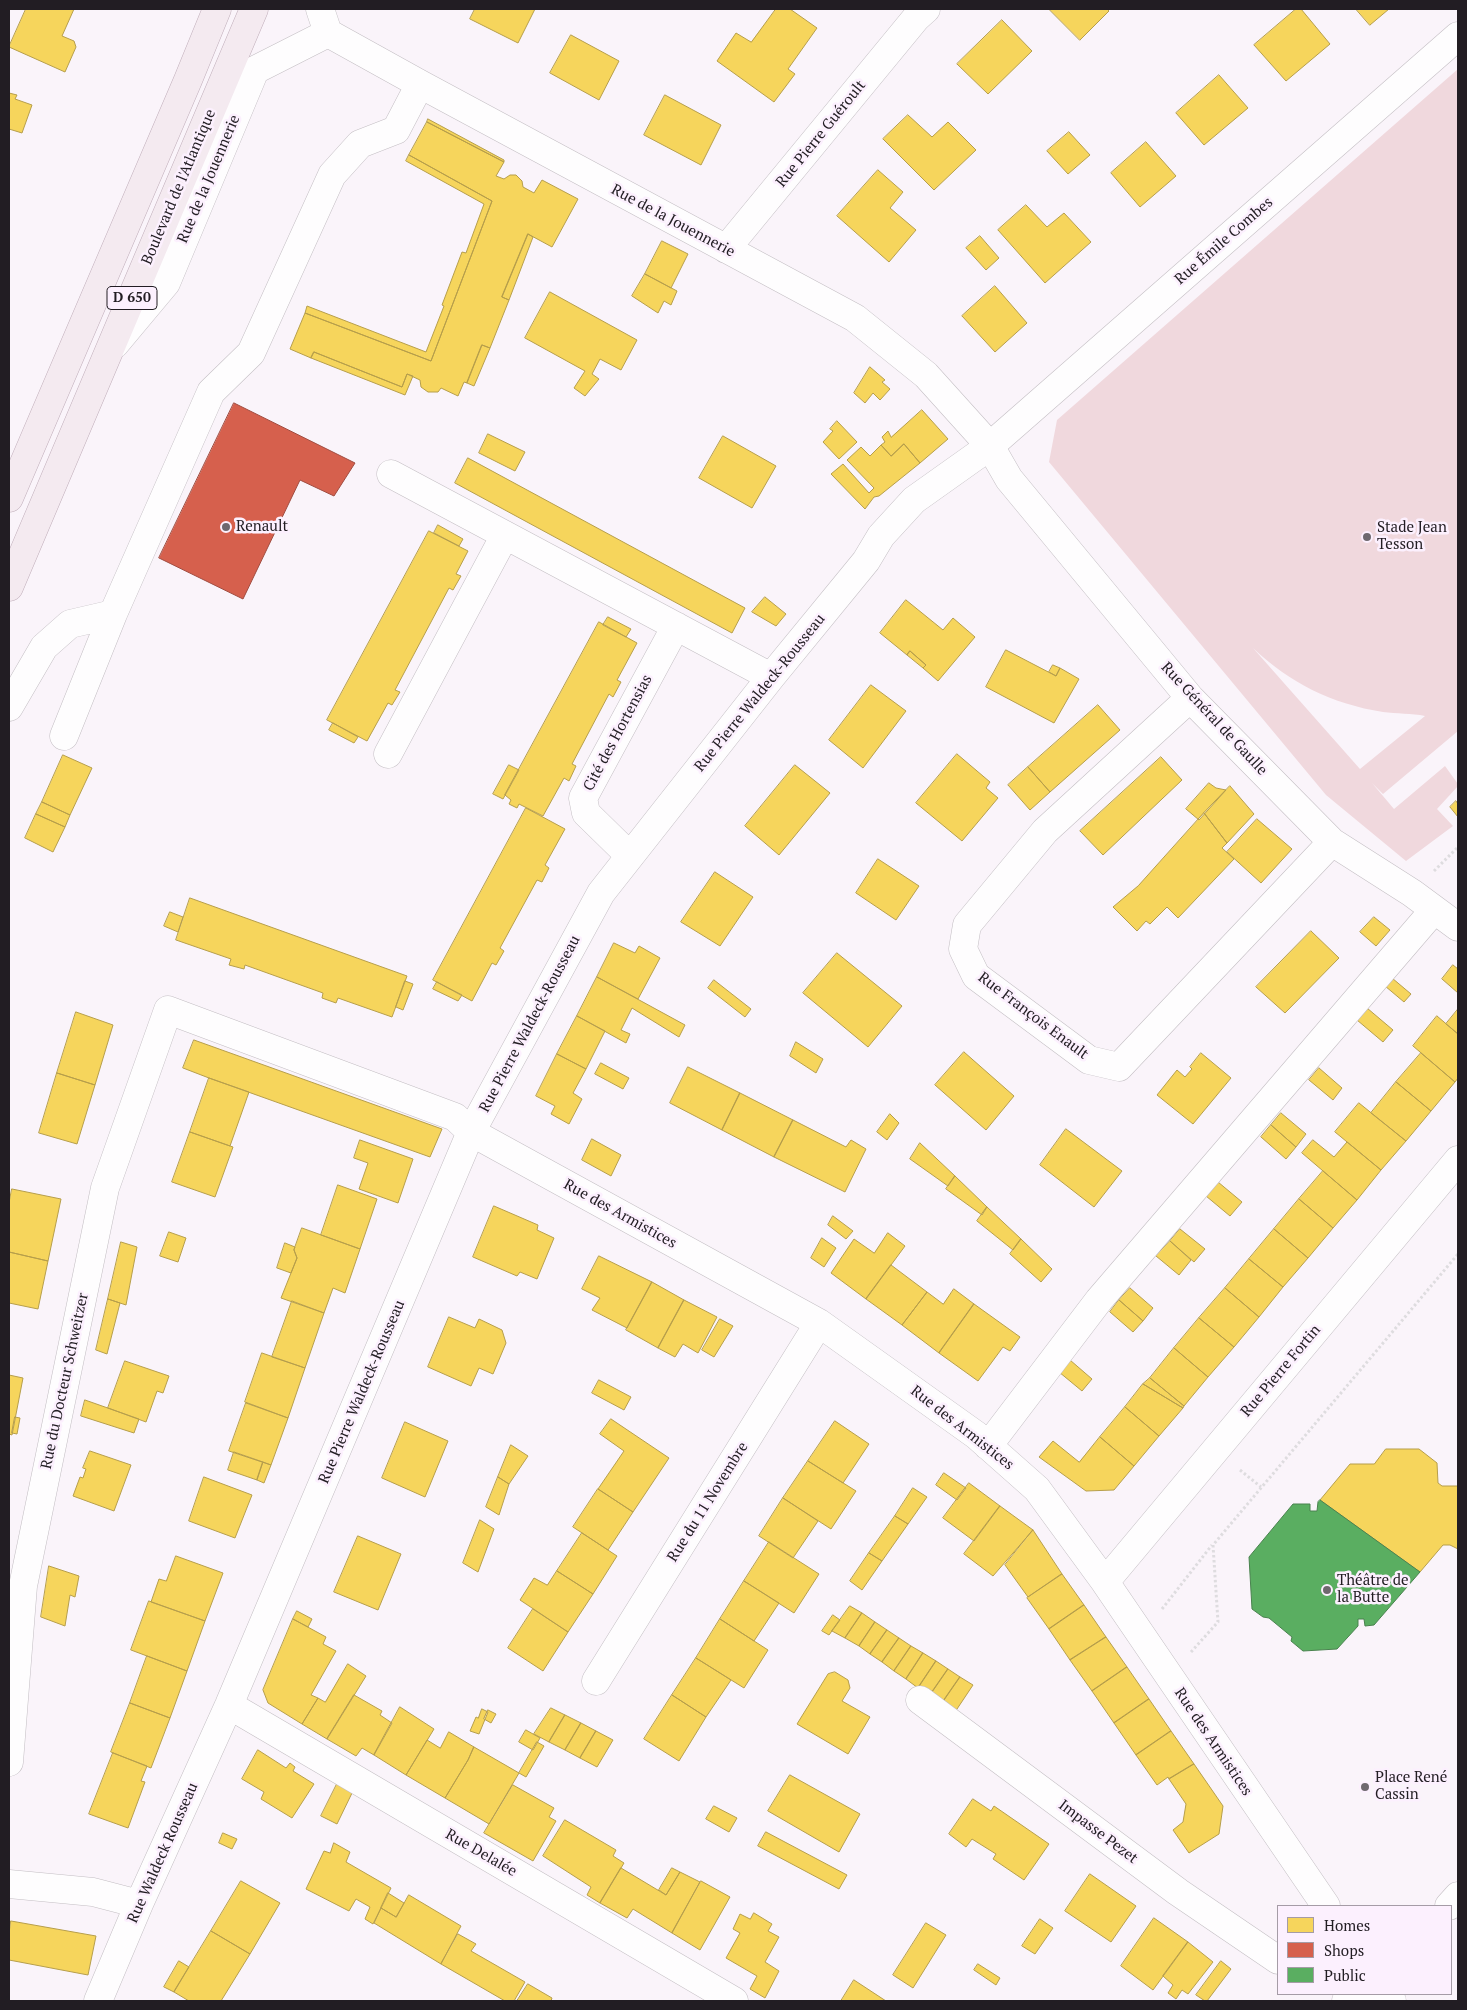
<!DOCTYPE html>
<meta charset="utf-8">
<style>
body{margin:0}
#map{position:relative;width:1467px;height:2010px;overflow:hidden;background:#faf4fa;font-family:"PT Serif",serif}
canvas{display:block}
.frame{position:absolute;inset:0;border:10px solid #221d23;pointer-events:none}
.legend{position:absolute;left:1277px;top:1905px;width:175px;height:90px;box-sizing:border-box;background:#fcf0fe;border:1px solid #a59ca6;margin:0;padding:6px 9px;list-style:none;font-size:15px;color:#221d23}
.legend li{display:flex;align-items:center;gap:10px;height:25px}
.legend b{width:25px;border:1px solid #a59ca6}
</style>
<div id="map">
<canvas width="1467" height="2010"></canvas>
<div class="frame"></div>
<ul class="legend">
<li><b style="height:14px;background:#f6d55c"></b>Homes</li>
<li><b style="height:14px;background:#d6604d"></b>Shops</li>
<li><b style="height:14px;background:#5aae61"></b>Public</li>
</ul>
</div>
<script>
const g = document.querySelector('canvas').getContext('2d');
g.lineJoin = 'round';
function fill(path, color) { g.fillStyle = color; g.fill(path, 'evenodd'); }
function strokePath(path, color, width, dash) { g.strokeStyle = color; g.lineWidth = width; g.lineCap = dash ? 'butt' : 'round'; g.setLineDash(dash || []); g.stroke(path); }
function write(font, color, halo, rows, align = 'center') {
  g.font = font + ' "PT Serif",serif'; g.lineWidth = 5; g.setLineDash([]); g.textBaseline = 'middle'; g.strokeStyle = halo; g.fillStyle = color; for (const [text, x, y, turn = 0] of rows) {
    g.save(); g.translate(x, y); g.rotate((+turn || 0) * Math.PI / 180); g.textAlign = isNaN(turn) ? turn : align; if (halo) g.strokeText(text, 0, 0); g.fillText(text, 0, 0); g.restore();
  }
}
fill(new Path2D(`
 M1458 69V731L1383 794 1372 783 1394 809 1445 766 1458 784V786L1437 809 1453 826 1406 861 1326 795 1049 462 1057 420ZM1253 648C1290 683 1332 704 1383 712 1396 714 1412 713 1425 716L1360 769Z`), '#f0d8dd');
const homes = new Path2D(`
 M26 9H74L62 36 74 41 76 47 65 72 9 47Z
 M475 9H535L518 43 470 19Z
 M776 9H790L817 28 788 69 795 74 774 102 717 61 736 33 751 42Z
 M1049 9H1107L1109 11 1080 40Z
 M1296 9H1301L1330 44 1286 81 1254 45Z
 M1356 9H1389L1370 25Z
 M1002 20 1032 51 988 94 957 64Z
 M571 35 619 61 599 100 550 73Z
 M1219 75 1248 108 1204 145 1176 113Z
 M9 93 17 95 15 99 32 105 22 133 9 129Z
 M665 95 721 125 701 165 644 135Z
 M908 115 932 137 948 122 976 150 934 190 883 139Z
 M428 119 504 160V162L427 122Z
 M427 122 504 162 496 176 504 179 510 175H516L522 181 523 187 534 193 542 180 578 199 552 247 528 234 502 297 509 300 490 348 482 345 467 383 464 382 458 396 441 388 438 392H428L421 387 420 380 407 374 402 387 314 352 311 358 290 349 305 313 431 361 492 201 409 155Z
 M1069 132 1090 155 1068 174 1047 151Z
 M1146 142 1176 176 1140 207 1111 173Z
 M409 155 492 201 431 361 305 313 307 306 426 352 444 306 442 305 462 252 466 253 484 204 406 161Z
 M878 170 903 192 890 208 916 230 889 262 837 216Z
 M1026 205 1047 227 1064 213 1091 242 1045 283 998 230Z
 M528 234 533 237 509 300 502 297Z
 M980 236 999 258 986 270 966 248Z
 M662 241 688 254 671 288 645 274Z
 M645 274 677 291 671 305 664 301 658 313 632 296Z
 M995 286 1027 323 995 352 962 316Z
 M550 292 637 340 621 370 600 359 592 374 599 379 585 396 574 388 585 371 525 338Z
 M482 345 490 348 474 386 467 383Z
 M314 352 402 387 407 374 413 376 405 395 311 358Z
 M870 367 885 380 882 382 890 389 880 400 873 393 865 403 854 393Z
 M922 410 948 439 920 463 904 444 891 456 881 445 885 442 882 437 888 431 891 437Z
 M837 421 857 442 839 459 823 442 833 431 830 429Z
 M488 434 525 452 515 471 479 453Z
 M723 436 776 466 752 508 699 478Z
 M904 444 920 463 879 496 874 497 865 509 831 474 843 464 869 493 874 488 847 460 861 447 870 456 881 445 891 456Z
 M468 458 745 608 732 633 455 483Z
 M438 525 463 539 459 546 434 533Z
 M429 531 468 551 456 574 461 576 453 590 449 588 395 690 400 692 392 705 388 703 367 741 327 720Z
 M765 597 786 614 776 626 752 612Z
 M906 600 943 630 953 618 975 637 938 681 923 668 926 665 910 651 907 655 880 633Z
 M608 617 631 629 626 637 603 625Z
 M599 622 637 643 617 680 621 682 613 697 609 694 572 764 576 766 569 781 564 778 543 816 519 804 517 808 509 804 511 800 505 795Z
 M1006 650 1056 676 1060 668 1079 679 1054 723 986 687Z
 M910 651 926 665 923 668 907 655Z
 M1053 665 1060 668 1056 676 1049 672Z
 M871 685 906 711 863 768 829 740Z
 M1098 705 1120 730 1050 792 1028 767Z
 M333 723 358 737 354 743 329 730Z
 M957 754 990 782 986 788 998 798 962 841 916 803Z
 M63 755 92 768 70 815 42 802Z
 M1161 757 1182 780 1103 855 1080 831Z
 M509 765 519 770 503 799 493 794Z
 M795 765 830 793 779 855 745 826Z
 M1028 767 1050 792 1030 810 1008 785Z
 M1209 783 1216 788 1226 790 1199 820 1186 809Z
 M1230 786 1254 814 1227 843 1204 813Z
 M1456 801 1458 804V817L1450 807Z
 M42 802 70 815 65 827 36 814Z
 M526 808 565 829 545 865 549 868 542 882 537 880 500 948 504 951 496 965 492 963 472 1001 433 980Z
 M1204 813 1227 843 1222 848 1234 859 1178 918 1167 907 1150 924 1146 921 1137 931 1113 907 1138 886Z
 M36 814 65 827 53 852 25 838Z
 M1257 819 1292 849 1261 883 1227 852Z
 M878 859 919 886 896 920 856 893Z
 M715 872 753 897 720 946 681 922Z
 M190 898 407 976 392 1017 338 998 336 1003 322 998 323 993 245 965 244 969 229 965 231 959 176 940Z
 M170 912 183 917 178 932 164 926Z
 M1374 917 1390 930 1376 946 1360 932Z
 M1311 931 1339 958 1285 1013 1256 987Z
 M614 943 635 953 639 946 660 958 638 999 597 977Z
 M837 953 902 1006 868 1047 803 993Z
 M1453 965 1458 969V993L1442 979Z
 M597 977 685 1025 679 1037 632 1008 621 1030 630 1034 626 1043 577 1016Z
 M1392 978 1411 994 1404 1002 1385 986Z
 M714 980 751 1009 745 1017 708 988Z
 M405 981 413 984 403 1010 396 1007Z
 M437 982 462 995 458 1001 433 989Z
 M1367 1008 1393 1030 1383 1042 1357 1020Z
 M1458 1009V1034L1446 1024Z
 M76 1012 113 1025 95 1085 57 1073Z
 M577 1016 605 1031 586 1069 557 1054Z
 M1437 1016 1458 1034V1078L1455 1082 1413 1046Z
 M194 1040 442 1129 430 1157 209 1078 183 1068Z
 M796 1042 823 1059 816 1073 790 1056Z
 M964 1052 1014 1096 986 1130 935 1085Z
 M1201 1053 1231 1078 1193 1124 1157 1095 1177 1070 1185 1077 1192 1069 1190 1067Z
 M1421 1053 1455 1082 1431 1111 1396 1082Z
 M557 1054 586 1069 573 1093 582 1099 569 1124 551 1114 555 1106 536 1096Z
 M601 1063 629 1078 623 1089 595 1074Z
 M688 1067 740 1093 722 1130 670 1103Z
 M1319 1068 1342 1088 1333 1100 1309 1080Z
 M57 1073 95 1085 77 1144 39 1133Z
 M209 1078 249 1092 230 1146 190 1132Z
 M1396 1082 1431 1111 1406 1141 1371 1113Z
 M740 1093 793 1120 774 1157 722 1130Z
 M1359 1103 1406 1141 1381 1170 1335 1132Z
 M1281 1113 1306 1134 1296 1147 1271 1125Z
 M890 1114 899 1123 887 1140 877 1132Z
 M793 1120 846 1147 851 1140 866 1149 845 1192 774 1157Z
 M1271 1125 1296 1147 1286 1159 1261 1137Z
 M1066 1129 1122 1171 1094 1207 1040 1165Z
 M190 1132 233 1147 215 1197 172 1182Z
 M592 1139 621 1155 611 1176 582 1160Z
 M360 1140 413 1159 398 1203 359 1189 368 1163 354 1158Z
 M1313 1140 1334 1157 1347 1142 1381 1170 1357 1200 1302 1153Z
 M920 1143 955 1176 948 1186 910 1159Z
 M1323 1171 1357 1200 1333 1228 1299 1199Z
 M955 1176 987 1207 982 1215 946 1189Z
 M1218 1182 1242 1202 1230 1216 1206 1196Z
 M338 1185 377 1199 360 1249 321 1235Z
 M12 1189 61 1199 48 1261 9 1252V1203Z
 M1299 1199 1333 1228 1308 1258 1274 1229Z
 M494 1206 538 1225 537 1230 554 1238 537 1279 520 1272 517 1276 473 1257Z
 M987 1207 1021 1239 1013 1250 977 1221Z
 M833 1216 853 1231 846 1239 828 1225Z
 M302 1228 360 1249 345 1293 333 1288 324 1313 281 1298 297 1258 294 1250Z
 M1180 1229 1205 1249 1194 1262 1170 1241Z
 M1274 1229 1308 1258 1283 1287 1249 1259Z
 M169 1232 186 1238 178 1262 160 1256Z
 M888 1233 905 1246 866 1299 831 1273 854 1239 874 1253Z
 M822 1238 836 1248 824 1267 811 1258Z
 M1021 1239 1052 1269 1041 1282 1010 1254Z
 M1170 1241 1191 1260 1179 1275 1156 1256Z
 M121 1242 137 1247 126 1305 108 1299Z
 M285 1243 295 1247 294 1250 297 1258 291 1273 277 1268Z
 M9 1252 48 1261 38 1309 9 1303Z
 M599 1256 652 1282 627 1328 592 1310 600 1298 582 1289Z
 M1249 1259 1283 1287 1259 1317 1225 1288Z
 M891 1265 927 1292 902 1325 866 1299Z
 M652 1282 684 1300 658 1348 626 1330Z
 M1130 1288 1153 1308 1143 1321 1119 1300Z
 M1225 1288 1259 1317 1234 1347 1199 1318Z
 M954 1289 974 1304 939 1353 902 1325 927 1292 943 1304Z
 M108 1299 120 1303 107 1354 96 1350Z
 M684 1300 717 1317 698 1353 683 1344 675 1357 658 1348Z
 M1119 1300 1143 1321 1133 1332 1110 1312Z
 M292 1301 324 1313 305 1368 272 1357Z
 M974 1304 1020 1337 1010 1351 1003 1347 978 1381 939 1353Z
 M449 1317 475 1328 479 1319 502 1330 506 1343 493 1374 479 1368 471 1386 428 1367Z
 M1199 1318 1234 1347 1208 1377 1174 1348Z
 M720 1319 733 1326 714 1357 702 1350Z
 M1174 1348 1208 1377 1184 1406 1150 1378Z
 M262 1353 305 1368 288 1418 245 1402Z
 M1070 1360 1092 1379 1082 1391 1059 1372Z
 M125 1361 169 1376 163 1393 157 1391 146 1422 108 1408Z
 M9 1375 23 1378 12 1435 9 1434Z
 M1150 1378 1184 1406 1183 1408 1143 1384Z
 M599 1380 631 1397 624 1410 592 1393Z
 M1143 1384 1183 1408 1159 1436 1125 1407Z
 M85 1400 139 1419 134 1433 81 1416Z
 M246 1403 288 1418 271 1465 229 1451Z
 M1125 1407 1159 1436 1134 1466 1100 1437Z
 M15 1417 20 1418 17 1434 12 1433Z
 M611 1419 669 1458 633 1512 598 1489 624 1451 600 1434Z
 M835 1421 869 1444 843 1483 808 1461Z
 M405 1422 448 1441 425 1497 382 1478Z
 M1100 1437 1134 1466 1114 1490 1086 1491 1039 1457 1053 1441 1079 1462Z
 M511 1445 528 1456 509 1484 498 1477Z
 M1386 1449H1419L1437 1463 1438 1483 1442 1486H1458V1549L1450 1545H1443L1420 1572 1320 1500 1350 1464H1374Z
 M90 1451 131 1465 114 1511 73 1496 80 1477 83 1478 86 1469 83 1468Z
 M234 1452 263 1462 257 1480 228 1470Z
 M808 1461 856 1491 831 1529 783 1498Z
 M263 1462 271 1465 264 1483 257 1480Z
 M944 1473 966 1488 957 1500 936 1485Z
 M204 1477 252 1495 235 1538 189 1521Z
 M498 1477 509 1484 499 1515 486 1507Z
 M969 1483 1000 1506 974 1541 943 1518Z
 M913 1488 927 1497 908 1524 895 1516Z
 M598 1489 633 1512 608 1550 573 1527Z
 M783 1498 818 1521 793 1558 759 1536Z
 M1000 1506 1033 1530 993 1576 964 1554Z
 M895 1516 908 1524 882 1561 869 1553Z
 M480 1520 494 1529 478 1572 463 1563Z
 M1033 1530 1062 1574 1028 1597 1005 1565Z
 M582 1533 617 1556 593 1594 557 1571Z
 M358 1536 401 1554 378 1610 334 1592Z
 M769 1542 819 1574 794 1613 744 1581Z
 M869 1553 882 1561 862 1590 850 1581Z
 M176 1556 223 1573 205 1621 151 1602 159 1579 166 1581Z
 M49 1566 79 1576 75 1597 70 1595 65 1626 41 1617Z
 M557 1571 593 1594 568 1632 520 1600 534 1578 547 1585Z
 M1062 1574 1084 1605 1049 1629 1027 1598Z
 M744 1581 779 1603 754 1641 720 1619Z
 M149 1601 205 1621 187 1671 131 1650Z
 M1084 1605 1106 1637 1070 1660 1049 1629Z
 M850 1606 862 1613 845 1638 832 1631Z
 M533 1609 568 1632 543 1671 508 1648Z
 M297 1611 312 1619 308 1627 293 1619Z
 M862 1613 875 1622 859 1646 845 1638Z
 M833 1615 840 1620 829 1635 822 1631Z
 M293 1619 326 1637 323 1644 336 1651 311 1695 318 1698 302 1724 268 1703 263 1690Z
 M720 1619 768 1650 744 1688 696 1658Z
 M875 1622 887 1630 870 1654 859 1646Z
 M887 1630 899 1638 882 1662 870 1654Z
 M1106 1637 1127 1667 1092 1691 1070 1660Z
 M899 1638 911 1646 894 1671 882 1662Z
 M911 1646 923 1653 906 1679 894 1671Z
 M923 1653 936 1661 918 1688 906 1679Z
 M147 1656 187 1671 170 1718 130 1703Z
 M696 1658 731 1680 706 1717 672 1695Z
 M936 1661 948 1669 930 1695 918 1688Z
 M348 1664 366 1676 327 1739 302 1724 318 1698 325 1702Z
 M1127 1667 1149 1699 1114 1723 1092 1691Z
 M948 1669 960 1677 942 1703 930 1695Z
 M835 1672 848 1680 850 1688 842 1701 870 1717 848 1754 797 1724 828 1674Z
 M960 1677 973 1685 955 1712 942 1703Z
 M354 1695 382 1711 380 1715 392 1723 374 1755 362 1748 356 1756 327 1739Z
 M672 1695 706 1717 679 1761 644 1739Z
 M1149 1699 1171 1731 1136 1755 1114 1723Z
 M130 1703 170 1718 151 1768 111 1752Z
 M400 1707 434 1729 406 1775 374 1755Z
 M551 1708 565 1715 549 1742 534 1734Z
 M482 1709 488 1712 479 1734 470 1731 476 1717 478 1718Z
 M488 1710 496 1714 491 1723 484 1719Z
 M565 1715 581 1723 565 1750 549 1742Z
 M581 1723 596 1731 580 1758 565 1750Z
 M526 1730 540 1738 533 1750 519 1742Z
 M596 1731 613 1740 597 1767 580 1758Z
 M1171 1731 1194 1764 1169 1779 1168 1777 1157 1785 1136 1755Z
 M449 1732 474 1747 468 1760 445 1798 406 1775 427 1740 440 1748Z
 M537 1742 544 1746 526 1777 519 1773Z
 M474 1747 519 1773 489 1824 445 1798 468 1760Z
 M258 1750 286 1768 290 1763 295 1767 293 1771 314 1784 292 1818 261 1799 264 1792 242 1779Z
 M113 1753 147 1766 141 1781 145 1782 128 1828 89 1814Z
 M1194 1764 1223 1806 1219 1834 1189 1853 1173 1830 1183 1822 1186 1804 1169 1779Z
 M790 1775 860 1814 839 1852 768 1811Z
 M338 1782 353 1791 337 1824 321 1816Z
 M513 1785 554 1808 549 1817 556 1821 533 1861 484 1833Z
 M973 1799 991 1811 994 1806 1049 1844 1024 1880 993 1859 996 1854 972 1839 966 1847 949 1834Z
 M714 1806 737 1818 729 1832 706 1819Z
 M565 1820 616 1850 613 1856 624 1863 600 1903 587 1895 591 1887 543 1856Z
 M766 1832 847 1875 839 1889 758 1846Z
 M223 1833 237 1839 232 1849 219 1843Z
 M334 1843 350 1852 346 1862 391 1888 373 1924 365 1919 370 1907 356 1899 349 1911 306 1889 324 1851 330 1853Z
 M621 1868 666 1895 680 1872 700 1882 672 1933 633 1909 627 1918 600 1903Z
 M672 1868 680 1872 666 1895 659 1890Z
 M1090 1874 1136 1906 1111 1942 1065 1911Z
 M241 1881 280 1903 250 1954 211 1931Z
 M701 1881 730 1897 700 1950 672 1933Z
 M388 1893 404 1903 396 1917 381 1908Z
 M409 1895 461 1926 441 1964 374 1923 381 1908 396 1917Z
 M754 1913 772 1924 768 1931 779 1937 765 1962 779 1971 765 1998 750 1989 757 1976 726 1958 740 1933 733 1929 740 1914 750 1919Z
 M1154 1918 1188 1942 1153 1990 1121 1966Z
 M1040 1919 1053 1928 1035 1954 1022 1946Z
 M11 1921 96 1936 88 1975 9 1960V1934Z
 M926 1923 946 1935 913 1988 893 1975Z
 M211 1931 250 1954 221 2001H189L174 1992Z
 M458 1934 476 1944 471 1951 525 1982 514 2001H505L441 1964Z
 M1188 1942 1213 1962 1188 1994 1182 1990 1176 1999 1168 1993 1173 1985 1163 1976Z
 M179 1961 189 1967 174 1992 164 1987Z
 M1221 1961 1231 1969 1207 2001H1205L1196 1995Z
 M978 1964 1000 1978 996 1985 974 1970Z
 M854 1980 886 2001H841Z
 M528 1984 552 1998 551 2001H517Z`);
fill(homes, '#f6d55c');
strokePath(homes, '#b69e4b', 1);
const shops = new Path2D(`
 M234 403 355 463 334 496 300 480 243 599 159 558Z`);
fill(shops, '#d6604d');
strokePath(shops, '#a04c40', 1);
const public = new Path2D(`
 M1320 1500 1420 1572 1374 1625 1365 1626 1364 1619H1358V1626L1337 1649 1303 1651 1291 1641 1292 1637 1269 1618 1263 1617 1252 1609 1249 1557 1293 1504H1310V1511H1317L1318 1502Z`);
fill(public, '#5aae61');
strokePath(public, '#49824e', 1);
const minor = new Path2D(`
 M320 9 328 33 420 84 855 318 926 375 990 446 1009 479 1190 698 1332 842 1412 893 1458 927
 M726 249 916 18 926 9
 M115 344 166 283 255 70 328 33
 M391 474 771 677
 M1190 698 1045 831 967 925 963 949 976 976 1089 1060 1119 1067 1332 842
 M9 707 44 647 70 624 113 614
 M64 736 113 614 211 392 251 353 332 175 360 144 396 130 420 84
 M388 754 505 535
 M630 856 586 813 583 798 676 626
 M988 1446 1099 1300 1434 910
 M1105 1582 1458 1160
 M596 1681 819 1323
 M920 1700 1178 1892 1278 1960
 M229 1705 734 2001
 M9 1762 23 1586 105 1188 168 1010 455 1117 471 1132 819 1323 976 1435 1037 1489 1105 1582 1326 1906
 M9 1884 93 1892 139 1904
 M1449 1906 1458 1896
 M1387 1994 1392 2001
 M98 2001 139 1904 229 1705 471 1132 601 893 771 677 866 561 881 536 914 500 990 446 1458 36
 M1346 2001 1363 1994`);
const major = new Path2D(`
 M9 498 188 80 217 9
 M9 587 254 9`);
strokePath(minor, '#c3bec3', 29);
strokePath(major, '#c0aeba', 29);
strokePath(new Path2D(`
 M1434 871 1458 847
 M1240 1470 1261 1487
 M1162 1609 1212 1545
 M1191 1652 1218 1622 1213 1545 1458 1254`), '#dedcdf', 3, [2.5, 2.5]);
strokePath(minor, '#fefdfe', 28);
strokePath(major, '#f4eaf0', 28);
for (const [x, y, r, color] of [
 [226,527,5,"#6e686e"],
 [1367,537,5,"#6e686e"],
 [1327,1590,5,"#6e686e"],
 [1365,1787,5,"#6e686e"]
]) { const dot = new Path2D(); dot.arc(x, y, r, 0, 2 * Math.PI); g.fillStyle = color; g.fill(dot); strokePath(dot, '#fcf0fe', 2); }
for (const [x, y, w] of [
 [132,298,50]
]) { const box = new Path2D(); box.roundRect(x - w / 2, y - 11.5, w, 23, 4); g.fillStyle = '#fcf0fe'; g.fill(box); strokePath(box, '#221d23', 1); }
write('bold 14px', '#221d23', null, [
 ["D 650",132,298]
]);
write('15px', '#221d23', '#fcf0fe', [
 ["Rue Pierre Guéroult",821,134,-51],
 ["Rue de la Jouennerie",209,179,-67],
 ["Boulevard de l'Atlantique",179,187,-67],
 ["Rue de la Jouennerie",673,221,28],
 ["Rue Émile Combes",1224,241,-41],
 ["Rue Pierre Waldeck-Rousseau",760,693,-51],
 ["Rue Général de Gaulle",1214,719,47],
 ["Cité des Hortensias",618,733,-62],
 ["Rue François Enault",1033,1016,37],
 ["Rue Pierre Waldeck-Rousseau",530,1024,-62],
 ["Rue des Armistices",620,1214,29],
 ["Rue Pierre Fortin",1281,1371,-50],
 ["Rue du Docteur Schweitzer",65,1381,-78],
 ["Rue Pierre Waldeck-Rousseau",362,1392,-67],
 ["Rue des Armistices",962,1428,38],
 ["Rue du 11 Novembre",708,1502,-58],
 ["Rue des Armistices",1213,1742,56],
 ["Impasse Pezet",1098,1832,37],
 ["Rue Waldeck Rousseau",163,1853,-66],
 ["Rue Delalée",481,1853,30]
]);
write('15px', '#221d23', '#fcf0fe', [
 ["Renault",236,527],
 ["Stade Jean",1377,528],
 ["Tesson",1377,545],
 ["Théâtre de",1337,1581],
 ["la Butte",1337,1598],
 ["Place René",1375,1778],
 ["Cassin",1375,1795]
], 'left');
</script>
